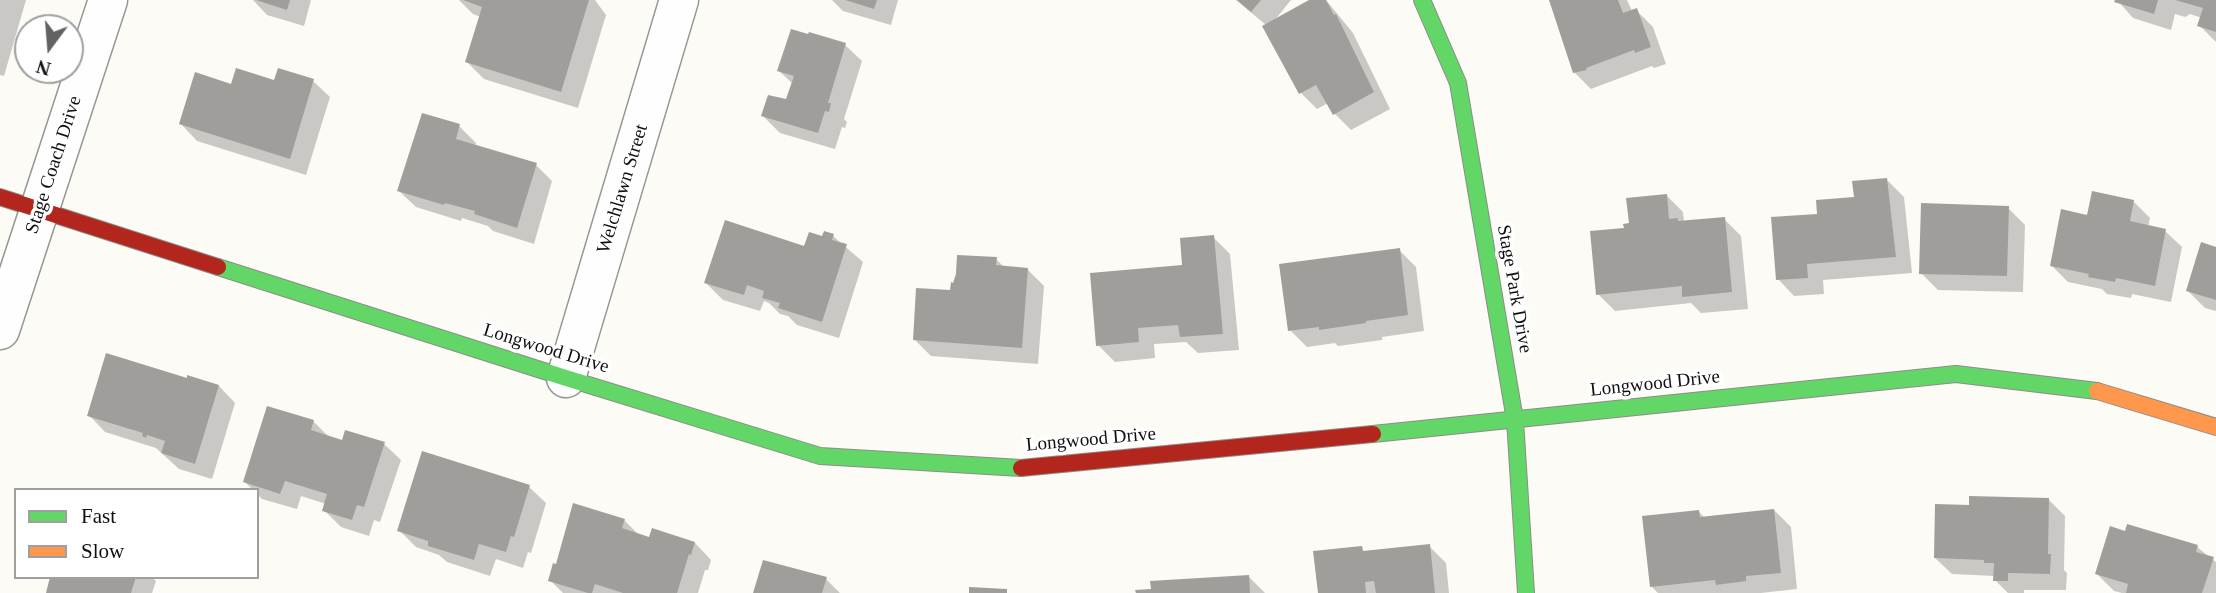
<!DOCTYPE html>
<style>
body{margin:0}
#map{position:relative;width:2216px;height:593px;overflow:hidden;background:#fcfbf6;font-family:Georgia,serif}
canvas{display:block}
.legend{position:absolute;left:14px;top:488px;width:245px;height:91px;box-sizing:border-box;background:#fff;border:2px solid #9f9f9f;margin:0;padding:9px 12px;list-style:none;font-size:21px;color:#101010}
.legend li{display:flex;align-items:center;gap:14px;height:35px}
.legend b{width:35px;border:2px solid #9f9f9f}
.north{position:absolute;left:14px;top:14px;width:70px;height:70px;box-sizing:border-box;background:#fff;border:2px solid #9f9f9f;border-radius:50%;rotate:196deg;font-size:19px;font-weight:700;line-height:28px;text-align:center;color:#101010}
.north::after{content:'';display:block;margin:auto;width:24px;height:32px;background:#636260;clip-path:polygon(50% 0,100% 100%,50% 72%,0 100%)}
</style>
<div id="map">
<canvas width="2216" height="593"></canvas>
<ul class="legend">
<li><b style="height:9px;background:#63d668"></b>Fast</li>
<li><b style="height:9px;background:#ff974d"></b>Slow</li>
</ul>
<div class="north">N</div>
</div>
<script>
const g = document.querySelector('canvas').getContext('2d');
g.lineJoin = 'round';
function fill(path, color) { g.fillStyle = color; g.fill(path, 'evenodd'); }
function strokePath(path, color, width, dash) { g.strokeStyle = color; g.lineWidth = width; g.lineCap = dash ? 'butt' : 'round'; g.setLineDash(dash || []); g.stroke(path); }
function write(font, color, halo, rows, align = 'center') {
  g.font = font + ' Georgia,serif'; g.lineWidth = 7; g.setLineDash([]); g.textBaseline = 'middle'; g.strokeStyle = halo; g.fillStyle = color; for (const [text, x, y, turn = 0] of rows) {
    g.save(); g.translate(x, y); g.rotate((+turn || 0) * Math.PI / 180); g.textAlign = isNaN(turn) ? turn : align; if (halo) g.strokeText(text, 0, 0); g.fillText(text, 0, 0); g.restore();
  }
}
fill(new Path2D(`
 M0 0H26L4 76 0 75Z
 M253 0H311L304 26 267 15Z
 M459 0H595L606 15 578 108 484 79 467 62 481 17 473 14Z
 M832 0H898L891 25 843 11Z
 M1236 0H1291L1274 21 1312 0H1326L1353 33 1390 109 1351 130 1334 113 1328 103 1317 109 1301 93 1266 25Z
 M1550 0H1627L1632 11 1636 10 1653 27 1666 64 1654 68 1652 66 1591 89 1574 72Z
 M2117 0H2216V42L2199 25 2202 18 2190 14 2185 17 2175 14 2171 30 2133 18Z
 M845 45 862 61 844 119 847 122 845 128 842 127 835 149 780 133 763 116 788 101 793 84 779 71Z
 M313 81 330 97 306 175 197 141 181 124 232 86Z
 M459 126 476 143 475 147 536 165 552 181 534 244 493 231 488 226 462 218 461 221 416 207 399 191Z
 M1887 180 1904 197 1912 273 1823 280 1824 294 1794 296 1778 279 1856 199Z
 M1666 195 1683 212 1684 222 1724 219 1741 236 1748 309 1701 313 1691 303 1615 311 1598 294 1626 229Z
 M2133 201 2150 218 2148 227 2165 231 2182 247 2171 302 2132 294 2131 298 2107 294 2102 289 2068 282 2051 265 2089 217Z
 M2008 208 2025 225 2023 292 1938 290 1921 273Z
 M833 236 863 262 839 338 797 325 788 316 780 314 769 303 764 301 760 311 723 300 706 283 805 248Z
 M1213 237 1230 254 1239 350 1198 353 1186 342 1154 344 1155 358 1115 362 1098 345Z
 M2216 249V311L2205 308 2188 291Z
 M1399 250 1416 267 1424 331 1382 337V340L1338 346 1335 343 1307 347 1290 330Z
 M996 259 1005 268 1027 269 1044 286 1038 364 931 356 914 339 952 292Z
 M188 380 219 386 235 403 212 479 179 469 156 448 105 432 89 415Z
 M313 421 330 438 343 442 384 444 401 460 380 522 374 520 369 536 341 527 324 510 326 504 301 496 297 509 262 499 257 494V490H253L245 482Z
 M529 487 546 503 531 553 528 552 523 568 496 559 490 576 447 562 439 555 416 547 399 530Z
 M2049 500 2065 516 2064 570 2067 573 2066 590H2024V593H2008L1995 580V576L1952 574 1935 558 1971 507Z
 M1774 510 1791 527 1797 589 1761 593H1658L1652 587 1699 512 1705 518Z
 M624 520 639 535 651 539 695 543 711 560 708 570H705L698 593H563L550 580Z
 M1429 546 1446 563 1449 593H1319L1361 548 1366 553Z
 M2197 547 2216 562V593H2122L2114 591 2097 574Z
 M1248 576 1265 593H1137Z
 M48 577H152L156 581 152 593H47L51 580Z
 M826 579 840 593H755Z`), '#0003');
fill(new Path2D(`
 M256 0H290L287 10Z
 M463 0H589L561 92 465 62 482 7Z
 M845 0H877L874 9Z
 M1237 0H1261L1251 12Z
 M1309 0H1326L1334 15 1336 14 1374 92 1333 115 1316 85 1299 94 1262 26Z
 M1549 0H1618L1623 13 1637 8 1651 47 1635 53 1634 50 1586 68 1587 70 1573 73Z
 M2115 0H2158L2154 14 2114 2Z
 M2175 0H2216V32L2197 26 2203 8Z
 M791 29 808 34 809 32 846 43 828 103H831L829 112 825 111 818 133 761 116 768 95 786 99 794 76 777 71Z
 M236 68 274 80 278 68 314 79 290 159 179 124 195 72 231 84Z
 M422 113 460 124 456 139 537 163 517 228 474 214 475 211 445 203 444 205 397 191Z
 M1887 178 1896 257 1807 264 1808 278 1776 280 1771 217 1817 214 1816 200 1854 197 1852 181Z
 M2092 191 2134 200 2130 221 2166 229 2155 286 2116 278 2115 282 2088 277 2089 274 2050 266 2061 209 2087 215Z
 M1667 194 1669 219 1678 218V221L1725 217 1732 292 1682 297V286L1596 295 1590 231 1624 228 1623 224 1629 223 1626 198Z
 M1921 203 2009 206 2007 276 1919 274Z
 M725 220 804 246 809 232 822 236 824 231 834 234 832 240 847 244 822 322 778 308 780 303 762 298 764 291 747 285 744 295 704 283Z
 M1214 235 1223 334 1180 337 1178 325 1138 328 1139 342 1096 346 1090 273 1182 265 1180 238Z
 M2201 242 2216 247V300L2186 291Z
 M1400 248 1408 315 1366 321V323L1319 330V327L1288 331 1279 264Z
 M957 255 997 257 996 265 1028 268 1022 348 913 340 916 288 950 290 951 282 953 283 956 274Z
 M106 353 187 378V375L219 385 195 464 161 453 165 441 147 435 146 438 142 436 143 433 87 416Z
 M267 406 314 420 311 430 342 440 345 430 385 442 364 507 357 505 352 520 322 511 327 494 285 481 280 494 243 482Z
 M422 451 530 485 514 537 511 536 506 552 479 544 474 560 428 546V541L397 531Z
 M1969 496 2049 498 2048 554H2051L2050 574 2008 573V581H1993L1994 563H1984V560L1934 558 1935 504 1969 505Z
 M573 503 625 519 622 528 649 537 652 528 695 542 691 555 689 554 677 593H623L595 584 592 593H588L548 581 553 563 556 564Z
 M1774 509 1781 573 1746 576V581L1716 585 1715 580 1650 587 1642 516 1699 510 1700 517Z
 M2127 524 2198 545 2196 552 2214 557 2202 593H2126L2128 584 2095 574 2110 526 2125 531Z
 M1430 544 1435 593H1376L1374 581 1365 582 1366 593H1318L1313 551 1362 546 1363 551Z
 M763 560 827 577 822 593H753Z
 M1249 575 1250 593H1136L1135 590 1151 589 1150 581Z
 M50 577H136L131 593H46Z
 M969 587 1007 589V593H969Z`), '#a09e9b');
const street = new Path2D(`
 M0 330 108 0
 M566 378 679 0`);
const fast = new Path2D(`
 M1422 0 1458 83 1515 420 1526 593
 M218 267 566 378 820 456 1021 468
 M1373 434 1956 374 2097 391`);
const slow = new Path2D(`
 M2097 391 2216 427`);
const jam = new Path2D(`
 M0 197 218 267
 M1021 468 1373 434`);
strokePath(street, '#969694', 41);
strokePath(fast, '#8d8c8a', 18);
strokePath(slow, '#8d8c8a', 18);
strokePath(jam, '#8d8c8a', 18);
strokePath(street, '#fffefe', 38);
strokePath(fast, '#63d668', 16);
strokePath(slow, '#ff974d', 16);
strokePath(jam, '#b3261e', 16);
write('19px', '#101010', '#fff', [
 ["Stage Coach Drive",54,165,-72],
 ["Welchlawn Street",623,189,-73],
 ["Stage Park Drive",1514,289,80],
 ["Longwood Drive",546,349,17],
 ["Longwood Drive",1655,384,-6],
 ["Longwood Drive",1091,440,-5]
]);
</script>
